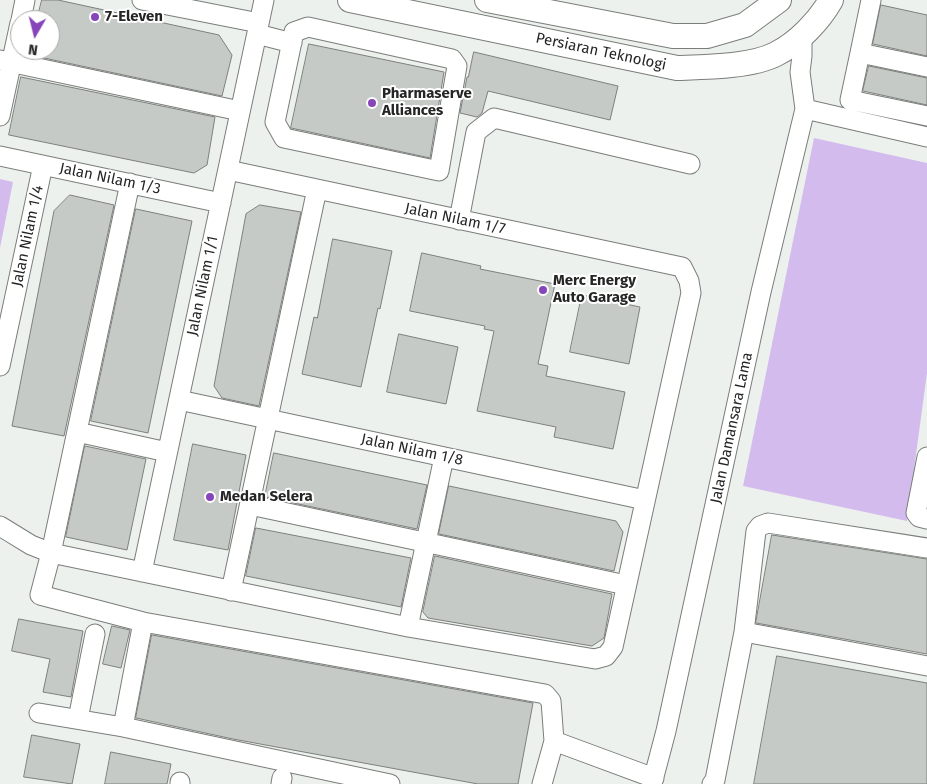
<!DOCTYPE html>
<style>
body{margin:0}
#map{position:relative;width:927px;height:784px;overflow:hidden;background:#edf1ed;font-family:"Fira Sans",sans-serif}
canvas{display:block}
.north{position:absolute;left:10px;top:10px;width:50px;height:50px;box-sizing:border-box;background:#fff;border:1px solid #a7a8a7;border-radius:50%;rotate:188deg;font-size:14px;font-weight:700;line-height:20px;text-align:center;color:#242524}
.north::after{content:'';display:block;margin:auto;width:18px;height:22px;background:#8745ba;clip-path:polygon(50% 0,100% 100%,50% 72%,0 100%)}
</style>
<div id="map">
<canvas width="927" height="784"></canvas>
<div class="north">N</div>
</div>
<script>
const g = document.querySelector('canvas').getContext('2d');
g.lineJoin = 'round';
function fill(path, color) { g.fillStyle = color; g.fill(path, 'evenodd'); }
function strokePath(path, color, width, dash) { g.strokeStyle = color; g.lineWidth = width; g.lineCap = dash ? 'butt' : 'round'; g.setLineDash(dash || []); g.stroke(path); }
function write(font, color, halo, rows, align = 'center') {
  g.font = font + ' "Fira Sans",sans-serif'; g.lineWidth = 4; g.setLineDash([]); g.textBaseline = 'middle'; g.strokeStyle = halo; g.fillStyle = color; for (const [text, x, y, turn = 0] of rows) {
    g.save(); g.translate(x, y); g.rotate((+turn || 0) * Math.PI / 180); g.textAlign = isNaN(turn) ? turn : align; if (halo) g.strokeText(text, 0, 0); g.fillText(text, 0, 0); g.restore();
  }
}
fill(new Path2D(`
 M814 138 927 163V373L907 521 743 486Z
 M0 179 13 182 0 248Z`), '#d4bbee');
const building = new Path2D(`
 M42 0H58L219 35 232 55 222 96 30 55 31 50H50V20H37Z
 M881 5 927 15V56L873 44Z
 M309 44 444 72 430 158 291 128Z
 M474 52 618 86 610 120 488 91 482 113 477 117 460 113 467 77H468Z
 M869 66 927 78V105L863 91Z
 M21 77 215 117 207 165 194 173 9 135Z
 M70 195 114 205 64 436 12 426 54 211Z
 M260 205 301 212 259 406 222 398 214 386 246 214Z
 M136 209 192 221 148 433 91 421Z
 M333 239 392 251 380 309 378 308 361 387 302 374 314 317 317 318Z
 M422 253 481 266 480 269 555 284 538 364 548 366 546 376 625 392 613 449 554 437 556 427 477 411 494 331 484 329 485 326 410 311Z
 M582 295 640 307 629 364 570 352Z
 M399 334 458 347 446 404 387 392Z
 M193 444 246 455 228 550 174 540Z
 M85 446 146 459 127 550 66 537Z
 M274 453 427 485 417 529 265 497Z
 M449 486 616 521 623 532 614 571 439 534Z
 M256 528 411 558 401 607 246 576Z
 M772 535 927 559V654L756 623Z
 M435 556 612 594 604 638 592 646 428 618 423 612Z
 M19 619 83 631 71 697 43 692 50 659 12 651Z
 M112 626 130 630 121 668 103 664Z
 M152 635 533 703 518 784H478L233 739 136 718Z
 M777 656 927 683V784H754Z
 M32 735 80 744 72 784 24 777Z
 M111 752 171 764 167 784H105Z`);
fill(building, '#c6cac6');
strokePath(building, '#7d807d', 1);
const minor = new Path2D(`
 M142 0 259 23
 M871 0 860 53 927 67
 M21 20 25 0
 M308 27 452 59 457 66 439 171 284 138 275 122 294 32Z
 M257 34 292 43
 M860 53 850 100 927 116
 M0 60 240 111
 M805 109 927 137
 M0 116 20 23
 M0 156 221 203
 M130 183 51 553 40 595 143 622
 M459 220 476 132 494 118 690 164
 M0 366 43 165
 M179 400 645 500
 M77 432 167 452
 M927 457 916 513 919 517 927 519
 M250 505 626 585
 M0 526 31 545 51 553 408 627 595 659 606 656 613 647 691 293 689 281 682 267 228 170
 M142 572 264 0
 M231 591 317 189
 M408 627 444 457
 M744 632 927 666
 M39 713 123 727 390 784
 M78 719 95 634
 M123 727 143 622 545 694 551 701 554 741 542 784
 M554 741 654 778
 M180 784V782
 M281 784 282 778
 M652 784 666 731 761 292 805 109 800 72 802 56V35
 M712 784 715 780 744 632 756 531 760 526 768 523 927 548`);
const major = new Path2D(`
 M350 0 677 68C705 67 751 67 776 54 798 43 819 21 831 0
 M487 0 673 36H707L745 25 779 0`);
strokePath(minor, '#7a7e7a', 21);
strokePath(major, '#7a7e7a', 26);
strokePath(minor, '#fff', 19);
strokePath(major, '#fff', 24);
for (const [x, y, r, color] of [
 [95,17,5,"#8745ba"],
 [372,103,5,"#8745ba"],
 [543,290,5,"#8745ba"],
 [210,497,5,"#8745ba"]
]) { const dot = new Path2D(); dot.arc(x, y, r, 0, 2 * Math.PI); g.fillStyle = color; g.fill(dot); strokePath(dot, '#fff', 2); }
write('bold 15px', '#242524', '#fff', [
 ["7-Eleven",105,17],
 ["Pharmaserve",382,94],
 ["Alliances",382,111],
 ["Merc Energy",553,281],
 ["Auto Garage",553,298],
 ["Medan Selera",220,497]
], 'left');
write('15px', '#242524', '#fff', [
 ["Persiaran Teknologi",601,52,12],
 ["Jalan Nilam 1/3",110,179,12],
 ["Jalan Nilam 1/7",455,219,12],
 ["Jalan Nilam 1/4",28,236,-78],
 ["Jalan Nilam 1/1",203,286,-78],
 ["Jalan Damansara Lama",732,428,-78],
 ["Jalan Nilam 1/8",412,450,12]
]);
</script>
